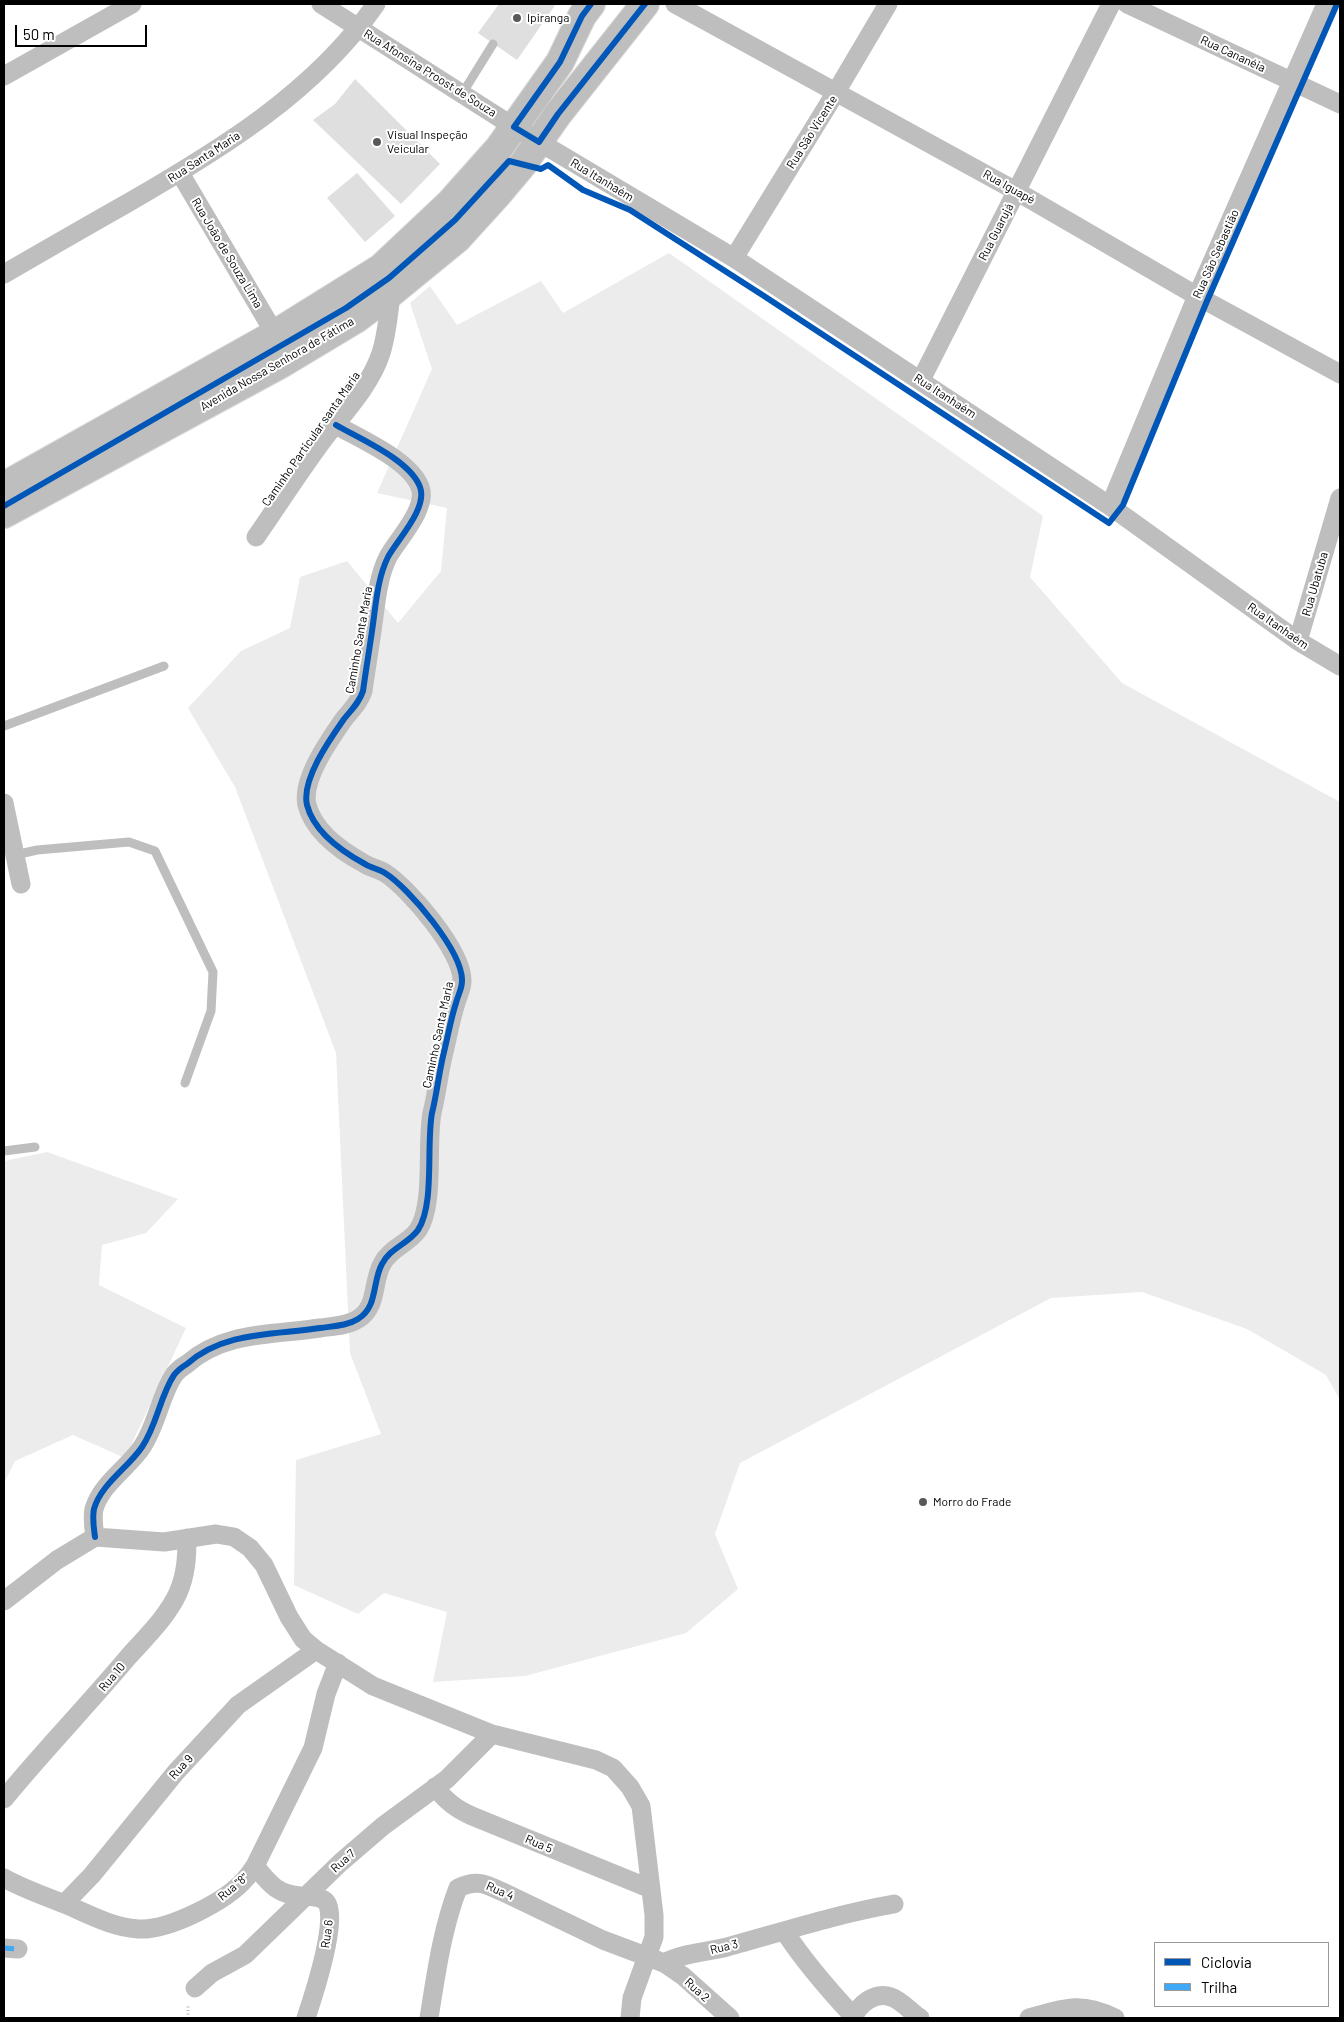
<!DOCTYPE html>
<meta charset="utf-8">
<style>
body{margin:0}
#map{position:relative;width:1344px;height:2022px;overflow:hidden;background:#fff;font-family:Barlow,sans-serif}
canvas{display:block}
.frame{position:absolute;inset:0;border:5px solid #000;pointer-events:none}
.legend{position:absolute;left:1154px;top:1942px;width:175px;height:65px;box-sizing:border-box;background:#fff;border:1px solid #999;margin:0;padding:6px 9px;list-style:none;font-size:15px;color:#000}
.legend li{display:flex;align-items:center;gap:10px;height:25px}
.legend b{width:25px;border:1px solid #999}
.scale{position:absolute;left:15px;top:25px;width:132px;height:22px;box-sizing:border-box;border:2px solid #000;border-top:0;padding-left:6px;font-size:15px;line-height:18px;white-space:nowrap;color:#000;-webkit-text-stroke:4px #fff;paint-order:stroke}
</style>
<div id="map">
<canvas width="1344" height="2022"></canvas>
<div class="frame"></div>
<ul class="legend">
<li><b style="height:6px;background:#0057b8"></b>Ciclovia</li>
<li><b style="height:6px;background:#3fa9f5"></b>Trilha</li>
</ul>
<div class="scale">50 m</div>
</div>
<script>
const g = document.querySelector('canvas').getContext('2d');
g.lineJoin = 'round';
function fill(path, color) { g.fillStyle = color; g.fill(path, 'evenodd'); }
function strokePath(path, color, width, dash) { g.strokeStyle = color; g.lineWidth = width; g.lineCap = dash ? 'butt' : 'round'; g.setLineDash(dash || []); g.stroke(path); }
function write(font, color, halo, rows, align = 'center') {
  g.font = font + ' Barlow,sans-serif'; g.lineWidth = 4; g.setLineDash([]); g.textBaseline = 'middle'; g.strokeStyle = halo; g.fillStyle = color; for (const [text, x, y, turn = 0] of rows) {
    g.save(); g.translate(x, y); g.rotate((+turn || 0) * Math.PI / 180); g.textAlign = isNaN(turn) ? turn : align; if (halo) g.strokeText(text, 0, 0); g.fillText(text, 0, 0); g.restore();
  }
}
fill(new Path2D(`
 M669 253 1043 516 1030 577 1122 683 1340 802V1400L1326 1375 1247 1329 1142 1292 1051 1298 740 1463 715 1534 738 1589 686 1633 525 1676 433 1682 447 1612 384 1593 358 1614 294 1585 296 1460 381 1434 350 1353 336 1053 235 787 188 708 241 651 290 628 300 577 347 561 398 623 441 571 447 508 377 493 432 369 410 303 430 286 457 325 541 281 563 313Z
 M47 1152 178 1199 146 1233 102 1245 99 1285 186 1328 125 1458 73 1435 15 1461 4 1483V1161Z`), '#ececec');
fill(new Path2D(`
 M499 4H556L517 60 478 33Z
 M355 79 440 164 401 204 313 120 335 104Z
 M357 173 395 216 365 242 327 198Z`), '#dfdfdf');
const primary = new Path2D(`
 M4 486 275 334 381 268 449 204 499 148 560 62 582 16 591 4
 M4 514 281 364 356 319 391 293 457 239 497 195 523 164 558 114 645 4`);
strokePath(primary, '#dbdbdb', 30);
strokePath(new Path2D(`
 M188 2018V2004`), '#b9b9b9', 3, [1, 2.5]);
strokePath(new Path2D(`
 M462 94 493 44
 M4 726 164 666
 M15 855 37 850 129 842 155 851 213 972 211 1011 185 1083
 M4 1151 35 1147`), '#bebebe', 9);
strokePath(new Path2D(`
 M321 4 514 127 734 258 1110 506 1298 641 1340 666
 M675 4 1016 191 1197 296 1340 374
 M1127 4 1340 104
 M4 76 132 4
 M180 173 275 334
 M734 258 836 92 888 4
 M4 274C44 251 85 227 126 204 218 151 314 93 376 4
 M921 380 1111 4
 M1110 506 1197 296 1326 4
 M256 537C279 504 301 469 326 436 346 411 371 384 381 353 387 334 389 313 391 293
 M1298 641 1340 498
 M4 803 21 884
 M95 1537C94 1529 92 1518 94 1509 101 1484 128 1468 142 1447 157 1425 160 1396 174 1375 177 1371 182 1367 187 1364 224 1331 275 1335 320 1328 333 1326 347 1326 358 1319 378 1307 372 1282 382 1264 390 1248 408 1244 418 1230 435 1204 426 1145 432 1113 437 1093 439 1072 444 1052 448 1036 451 1018 456 1003 458 995 462 989 462 981 463 952 409 888 385 873 379 869 371 868 365 864 341 851 314 832 307 805 301 780 330 739 344 719 352 709 359 703 363 691 366 669 370 646 373 624 376 602 378 577 388 557 398 539 428 508 420 487 410 460 360 439 336 425
 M4 1601 57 1560 95 1537 164 1542 216 1534 234 1537 250 1548 264 1565 289 1617 303 1639 316 1650 373 1686 492 1734 596 1760 613 1768 630 1787 641 1806 654 1915V1937L632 1998 630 2018
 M435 1787C446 1801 456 1809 472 1816L651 1889
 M4 1799C44 1750 88 1705 129 1656 146 1637 167 1617 178 1593 186 1575 187 1557 187 1538
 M255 1866C269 1883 277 1895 301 1896 308 1896 317 1896 324 1900 342 1911 312 2000 306 2018
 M4 1878C24 1889 45 1896 67 1905 90 1915 112 1927 138 1929 168 1931 227 1901 246 1878 249 1875 252 1870 255 1866L313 1748 326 1694 338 1663
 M64 1904 92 1875 176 1772 238 1705 316 1650
 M785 1932C805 1963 828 1989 853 2016
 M4 1948 18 1949
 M664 1963C682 1953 707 1952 727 1947 782 1932 837 1914 894 1904
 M195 1988 212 1973 245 1955 340 1863 383 1826 447 1779 492 1734
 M429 2018C436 1975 442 1929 458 1888 477 1879 485 1884 503 1892L603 1940 664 1963 683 1976 730 2018
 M853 2018C859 2004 875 1991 891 1997 901 2000 911 2012 920 2018
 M1029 2018C1064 2008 1081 2001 1115 2018`), '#bebebe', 19);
strokePath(primary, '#bebebe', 28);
strokePath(new Path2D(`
 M4 1948 18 1949`), '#3fa9f5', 5, [10, 5]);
strokePath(new Path2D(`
 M591 4 582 16 560 62 514 127 539 142 558 114 645 4
 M4 506 346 308 389 278 455 220 509 161 541 169 548 165 583 190 630 210 764 296 1109 523 1123 505 1207 301 1337 4
 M95 1537C94 1529 92 1518 94 1509 101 1484 128 1468 142 1447 157 1425 160 1396 174 1375 177 1371 182 1367 187 1364 224 1331 275 1335 320 1328 333 1326 347 1326 358 1319 378 1307 372 1282 382 1264 390 1248 408 1244 418 1230 435 1204 426 1145 432 1113 437 1093 439 1072 444 1052 448 1036 451 1018 456 1003 458 995 462 989 462 981 463 952 409 888 385 873 379 869 371 868 365 864 341 851 314 832 307 805 301 780 330 739 344 719 352 709 359 703 363 691 366 669 370 646 373 624 376 602 378 577 388 557 398 539 428 508 420 487 410 460 360 439 336 425`), '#0057b8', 6);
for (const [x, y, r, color] of [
 [517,18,5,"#595959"],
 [377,142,5,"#595959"],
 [923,1502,5,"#595959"]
]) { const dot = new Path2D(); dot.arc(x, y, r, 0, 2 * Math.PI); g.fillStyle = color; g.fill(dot); strokePath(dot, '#fff', 2); }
write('12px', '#000', '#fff', [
 ["Ipiranga",527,18],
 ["Visual Inspeção",387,135],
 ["Veicular",387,149],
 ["Morro do Frade",933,1502]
], 'left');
write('12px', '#000', '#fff', [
 ["Rua Cananéia",1233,54,25],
 ["Rua Afonsina Proost de Souza",430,73,32],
 ["Rua São Vicente",812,132,-58],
 ["Rua Santa Maria",204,157,-33],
 ["Rua Itanhaém",602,180,31],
 ["Rua Iguapé",1009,187,29],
 ["Rua Guarujá",996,232,-63],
 ["Rua João de Souza Lima",227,253,59],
 ["Rua São Sebastião",1216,254,-66],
 ["Avenida Nossa Senhora de Fátima",277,364,-30],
 ["Rua Itanhaém",945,396,33],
 ["Caminho Particular santa Maria",311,439,-55],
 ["Rua Ubatuba",1315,584,-74],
 ["Rua Itanhaém",1278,626,35],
 ["Caminho Santa Maria",359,640,-80],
 ["Caminho Santa Maria",438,1035,-78],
 ["Rua 10",112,1677,-50],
 ["Rua 9",181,1767,-47],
 ["Rua 5",539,1844,23],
 ["Rua 7",343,1861,-42],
 ["Rua \"8\"",233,1887,-40],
 ["Rua 4",500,1891,23],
 ["Rua 6",327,1934,-82],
 ["Rua 3",724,1947,-14],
 ["Rua 2",697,1990,42]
]);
</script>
